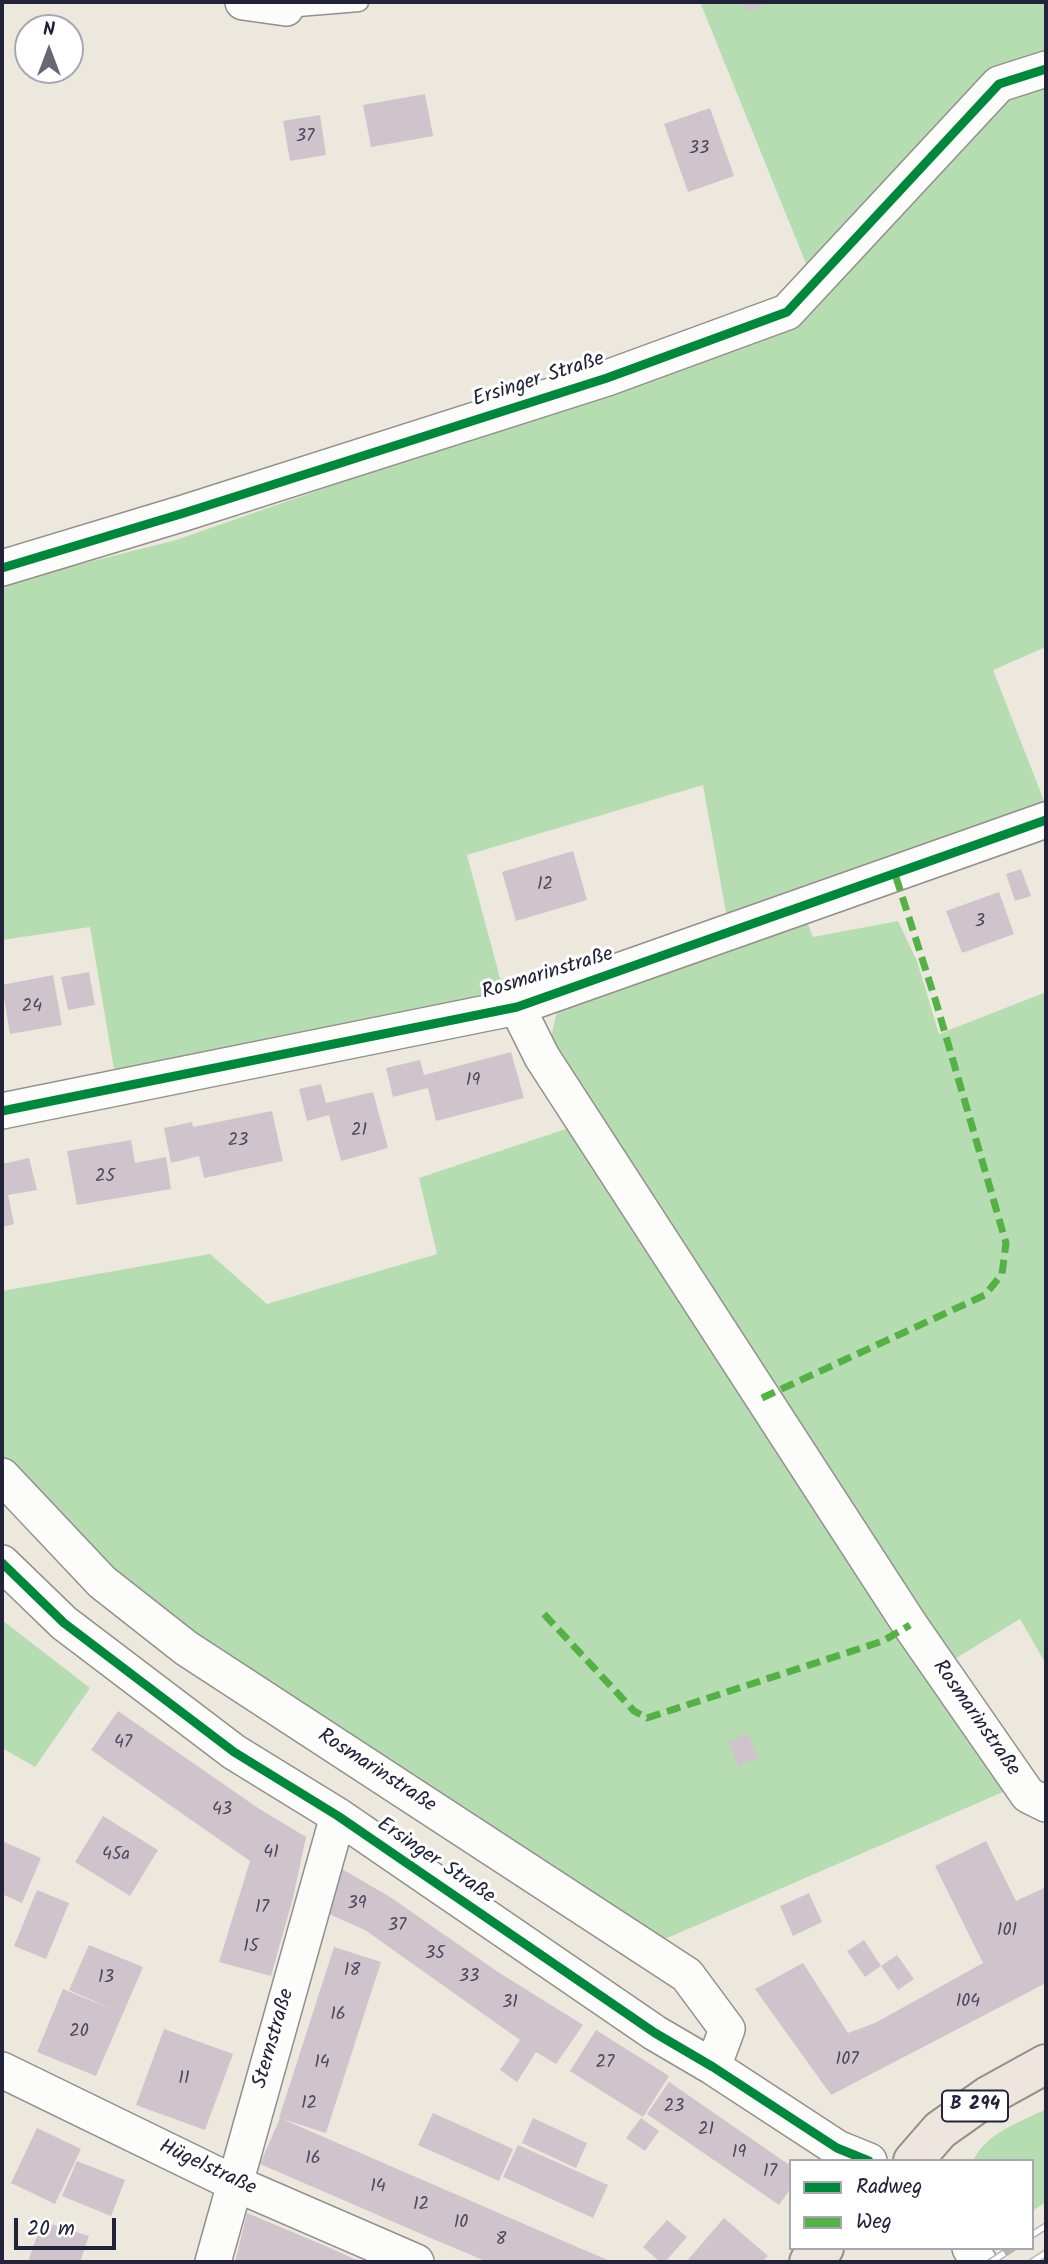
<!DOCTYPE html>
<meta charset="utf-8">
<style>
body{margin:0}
#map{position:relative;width:1048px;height:2264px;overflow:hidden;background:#ede8dd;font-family:Kalam,sans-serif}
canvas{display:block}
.frame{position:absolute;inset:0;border:4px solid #22223b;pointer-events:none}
.legend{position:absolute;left:789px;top:2159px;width:245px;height:91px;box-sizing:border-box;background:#fff;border:2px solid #a7a7b1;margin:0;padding:9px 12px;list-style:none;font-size:21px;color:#22223b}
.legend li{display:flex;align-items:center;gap:14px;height:35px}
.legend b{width:35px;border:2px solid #a7a7b1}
.north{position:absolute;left:14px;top:14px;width:70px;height:70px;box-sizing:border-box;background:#fff;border:2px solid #a7a7b1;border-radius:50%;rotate:0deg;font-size:19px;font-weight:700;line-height:28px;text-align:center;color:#22223b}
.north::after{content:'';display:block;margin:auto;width:24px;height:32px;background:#696774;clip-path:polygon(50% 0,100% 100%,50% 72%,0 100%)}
.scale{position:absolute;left:14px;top:2218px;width:102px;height:32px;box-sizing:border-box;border:4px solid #22223b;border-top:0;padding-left:9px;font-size:21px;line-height:24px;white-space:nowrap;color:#22223b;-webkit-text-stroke:5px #fff;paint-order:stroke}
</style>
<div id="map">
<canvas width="1048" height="2264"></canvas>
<div class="frame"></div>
<ul class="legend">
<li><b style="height:9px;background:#00873e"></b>Radweg</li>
<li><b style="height:9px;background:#55b146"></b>Weg</li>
</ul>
<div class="north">N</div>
<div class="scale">20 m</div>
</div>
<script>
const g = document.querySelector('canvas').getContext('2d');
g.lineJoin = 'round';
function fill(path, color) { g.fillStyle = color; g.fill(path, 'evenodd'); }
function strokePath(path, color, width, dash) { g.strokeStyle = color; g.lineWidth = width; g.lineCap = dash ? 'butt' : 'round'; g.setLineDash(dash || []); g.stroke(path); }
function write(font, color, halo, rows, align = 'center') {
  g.font = font + ' Kalam,sans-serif'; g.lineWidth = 6; g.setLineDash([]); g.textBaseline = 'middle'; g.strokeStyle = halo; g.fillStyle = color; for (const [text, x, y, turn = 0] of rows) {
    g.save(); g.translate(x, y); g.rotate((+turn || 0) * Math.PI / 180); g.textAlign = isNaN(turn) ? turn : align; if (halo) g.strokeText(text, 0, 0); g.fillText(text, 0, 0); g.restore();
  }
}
fill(new Path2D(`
 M700 2H1046V56L807 266Z
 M1046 75V647L993 670 1046 806 729 929 703 785 467 855 504 993 116 1081 90 927 2 940V584L176 540 804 321 1014 85Z
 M898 921 917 961 939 1034 1046 992V1664L1020 1619 953 1660 549 1046 558 1007 807 922 813 937Z
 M572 1127 1003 1792 658 1942 112 1580 2 1466V1291L210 1254 267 1304 437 1254 419 1178Z
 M2 1620 90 1688 35 1767 2 1748Z
 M1046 2109V2202L1032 2211V2161H973C985 2133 1021 2122 1046 2109Z`), '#b6dcb2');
fill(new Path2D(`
 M744 2H773L748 11Z
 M425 94 433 136 371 147 363 105Z
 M710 108 734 176 688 192 664 124Z
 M320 115 326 155 290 161 283 121Z
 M573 851 587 900 516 921 502 872Z
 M1021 869 1031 896 1015 901 1006 874Z
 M999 892 1014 934 962 953 946 911Z
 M89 972 95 1005 68 1010 61 977Z
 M53 975 62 1025 10 1034 2 985Z
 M511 1052 524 1098 436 1121 428 1088 393 1097 386 1068 420 1060 424 1075Z
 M321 1084 326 1103 373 1092 388 1148 341 1161 329 1115 307 1121 299 1089Z
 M272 1111 283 1161 204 1178 199 1156 171 1163 164 1128 192 1122 193 1127Z
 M131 1140 135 1163 166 1157 171 1189 77 1205 67 1151Z
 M29 1158 37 1190 8 1195 14 1224 2 1227V1164Z
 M118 1711 258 1808 306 1837 293 1898 271 1976 219 1962 250 1861 91 1750Z
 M747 1733 759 1757 739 1766 728 1742Z
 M103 1816 158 1850 130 1896 75 1862Z
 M2 1841 41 1858 22 1903 2 1894Z
 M986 1841 1016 1901 1046 1887V1983L831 2095 755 1989 803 1963 848 2033 875 2023 983 1963 935 1866Z
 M342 1869 390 1897 498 1972 583 2025 556 2064 536 2052 517 2082 500 2070 520 2040 365 1930 329 1914Z
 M37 1890 69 1903 46 1959 14 1946Z
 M809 1893 822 1922 793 1936 780 1906Z
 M864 1940 881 1966 865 1977 847 1951Z
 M89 1945 143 1967 96 2076 37 2052 63 1989 116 2011 69 1990Z
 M334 1947 381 1962 326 2133 279 2118Z
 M897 1955 914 1979 898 1990 881 1966Z
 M164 2029 233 2054 205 2130 136 2105Z
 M596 2030 669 2076 643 2117 570 2071Z
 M669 2082 791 2166V2188L779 2205 647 2114Z
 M433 2113 513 2149 499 2181 418 2145Z
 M280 2118 531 2227 612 2262H488L433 2239 260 2164Z
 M533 2118 587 2143 576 2168 522 2143Z
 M641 2118 659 2131 645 2151 626 2138Z
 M37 2128 81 2149 55 2204 11 2183Z
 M518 2145 608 2185 593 2218 503 2177Z
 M77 2161 125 2180 111 2216 62 2196Z
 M247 2213 328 2247 361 2262H235Z
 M724 2218 768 2256 762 2262H686Z
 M667 2220 687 2237 665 2262H660L643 2247Z
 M42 2221 89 2236 80 2262H28Z`), '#cfc4cc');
const lane = new Path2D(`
 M286 8 359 2`);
const street = new Path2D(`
 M243 2 286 8
 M2 568 184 513 607 378 787 312 999 84 1046 69
 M517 1007 542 1057 910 1625 1028 1795 1046 1804
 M2 1111 517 1007 1046 820
 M2 1476 102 1582 186 1648 687 1975 727 2029 713 2067
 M2 1563 64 1623 234 1752 338 1816 655 2033 713 2067 837 2148 869 2161
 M2 2070 234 2183 416 2262
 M970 2248 979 2262
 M213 2262 338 1816`);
const primary = new Path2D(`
 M913 2161 940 2130 988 2096 1046 2064
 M809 2262 824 2248`);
strokePath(lane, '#928f8d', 21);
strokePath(street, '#928f8d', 38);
strokePath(primary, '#928f8d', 42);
strokePath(lane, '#fcfcfa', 18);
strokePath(street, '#fcfcfa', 35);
strokePath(primary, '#ede5de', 38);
const rail = new Path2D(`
 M1032 2235 1046 2226
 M991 2262 1012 2248
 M1032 2262 1046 2253`);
strokePath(rail, '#b4b3b5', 8);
strokePath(rail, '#fff', 5, [16]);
strokePath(new Path2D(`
 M762 1398 985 1295 1002 1274 1006 1243 936 1002 895 874
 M544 1614 634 1711 647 1718 883 1641 910 1625`), '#55b146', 7, [14, 7]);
strokePath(new Path2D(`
 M2 568 184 513 607 378 787 312 999 84 1046 69
 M2 1111 517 1007 1046 820
 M2 1563 64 1623 234 1752 338 1816 655 2033 713 2067 837 2148 869 2161`), '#00873e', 9);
write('18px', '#4d4a5f', null, [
 ["37",305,138],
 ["33",699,150],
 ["12",545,886],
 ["3",980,923],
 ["24",32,1008],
 ["19",473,1082],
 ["21",359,1132],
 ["23",238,1142],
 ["25",105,1178],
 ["47",123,1744],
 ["43",222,1811],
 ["41",271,1854],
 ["45a",116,1856],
 ["39",357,1905],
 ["17",262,1909],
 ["37",397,1927],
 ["101",1007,1932],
 ["15",251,1948],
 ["35",435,1955],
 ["18",352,1972],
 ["33",469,1978],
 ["13",106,1979],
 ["104",968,2003],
 ["31",510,2004],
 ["16",338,2016],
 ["20",79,2033],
 ["107",847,2061],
 ["14",322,2064],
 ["27",605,2064],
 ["11",184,2080],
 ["12",309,2105],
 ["23",674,2108],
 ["21",706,2131],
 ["19",739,2154],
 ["16",313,2160],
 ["17",770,2173],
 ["14",378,2188],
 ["12",421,2206],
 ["10",461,2224],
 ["8",501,2241]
]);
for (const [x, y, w] of [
 [975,2106,66]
]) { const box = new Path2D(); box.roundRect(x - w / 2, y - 15.5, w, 31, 5); g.fillStyle = '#fff'; g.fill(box); strokePath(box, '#22223b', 2); }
write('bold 19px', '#22223b', null, [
 ["B 294",975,2106]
]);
write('21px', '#22223b', '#fff', [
 ["Ersinger Straße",539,381,-18],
 ["Rosmarinstraße",548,975,-17],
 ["Rosmarinstraße",975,1719,55],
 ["Rosmarinstraße",376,1772,33],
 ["Ersinger Straße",435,1862,34],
 ["Sternstraße",275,2039,-74],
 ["Hügelstraße",207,2169,25]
]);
</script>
